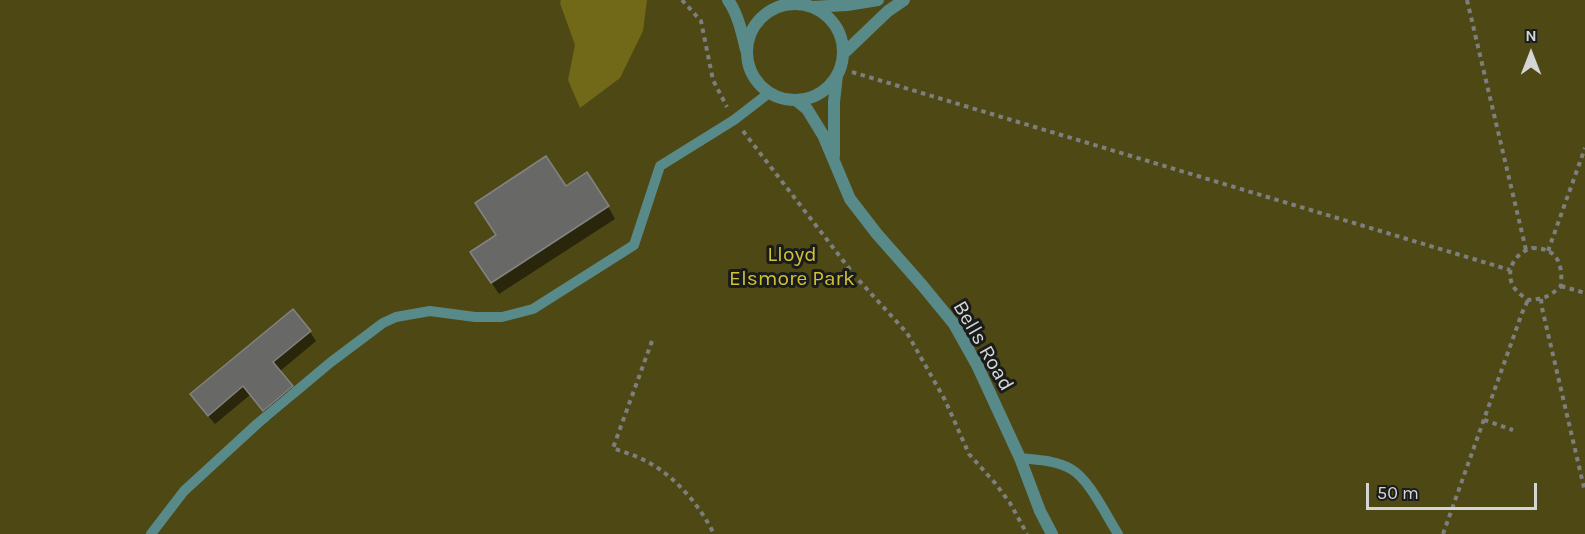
<!DOCTYPE html>
<style>
body{margin:0}
#map{position:relative;width:1585px;height:534px;overflow:hidden;background:#313433;font-family:Karla,sans-serif}
canvas{display:block}
.north{position:absolute;left:1501px;top:24px;width:60px;height:60px;-webkit-text-stroke:4px #1a1c1b;paint-order:stroke;rotate:0deg;font-size:16px;font-weight:700;line-height:24px;text-align:center;color:#d4d6d5}
.north::after{content:'';display:block;margin:auto;width:21px;height:27px;background:#d4d6d5;clip-path:polygon(50% 0,100% 100%,50% 72%,0 100%)}
.scale{position:absolute;left:1366px;top:483px;width:171px;height:27px;box-sizing:border-box;border:3px solid #d4d6d5;border-top:0;padding-left:8px;font-size:18px;line-height:21px;white-space:nowrap;color:#d4d6d5;-webkit-text-stroke:4px #1a1c1b;paint-order:stroke}
</style>
<div id="map">
<canvas width="1585" height="534"></canvas>
<div class="north">N</div>
<div class="scale">50 m</div>
</div>
<script>
const g = document.querySelector('canvas').getContext('2d');
g.lineJoin = 'round';
function fill(path, color) { g.fillStyle = color; g.fill(path, 'evenodd'); }
function strokePath(path, color, width, dash) { g.strokeStyle = color; g.lineWidth = width; g.lineCap = dash ? 'butt' : 'round'; g.setLineDash(dash || []); g.stroke(path); }
function write(font, color, halo, rows, align = 'center') {
  g.font = font + ' Karla,sans-serif'; g.lineWidth = 6; g.setLineDash([]); g.textBaseline = 'middle'; g.strokeStyle = halo; g.fillStyle = color; for (const [text, x, y, turn = 0] of rows) {
    g.save(); g.translate(x, y); g.rotate((+turn || 0) * Math.PI / 180); g.textAlign = isNaN(turn) ? turn : align; if (halo) g.strokeText(text, 0, 0); g.fillText(text, 0, 0); g.restore();
  }
}
fill(new Path2D(`
 M0 0H1585V534H0Z`), '#4e4815');
fill(new Path2D(`
 M561 0H647L643 31 620 78 580 108 568 80 575 45 560 3Z`), '#716818');
fill(new Path2D(`
 M565 188 608 206 615 219 499 294 479 264 498 236Z
 M310 332 316 341 279 372 292 387 297 397 270 420 250 395 215 424 198 404 192 394Z`), '#0007');
const building = new Path2D(`
 M546 156 566 186 587 172 609 206 491 283 470 252 496 235 475 203Z
 M293 309 311 331 273 362 293 386 263 411 243 386 208 416 190 394Z`);
fill(building, '#686966');
strokePath(building, '#828380', 1.5);
strokePath(new Path2D(`
 M682 0 701 21 713 80 727 107
 M1467 0 1526 250
 M852 72 1510 270
 M743 131 855 276 907 333 945 400 969 454 995 483 1010 503 1027 534
 M1532 248C1557 248 1563 263 1561 286 1549 297 1544 299 1528 300 1524 297 1519 294 1516 290 1503 275 1513 253 1532 248Z
 M1548 251 1585 148
 M1561 286 1585 293
 M1541 299 1542 308 1585 492
 M652 341 613 448C623 452 634 455 644 460 674 475 699 504 714 534
 M1484 420 1513 430
 M1443 534 1522 313 1528 300`), '#7c7f7e', 4, [4.5, 4.5]);
strokePath(new Path2D(`
 M1020 458C1036 460 1056 460 1071 469 1089 479 1106 515 1118 534
 M151 534 184 491 257 424 331 362 383 323 396 317 430 311 475 317H502L533 309 634 245 660 166 734 120 769 93`), '#588a89', 10);
strokePath(new Path2D(`
 M728 0C738 14 742 33 746 50
 M747 52a48 48 0 1 1 96 0a48 48 0 1 1-96 0Z
 M812 7 847 5 878 0
 M843 54 888 11 904 0
 M796 100 807 109 823 135 850 199 877 234 922 285 954 324 977 365 1020 458 1040 511 1052 534
 M834 156V102L837 75`), '#588a89', 12);
write('21px', '#d1c137', '#1a1c1b', [
 ["Lloyd",792,255],
 ["Elsmore Park",792,279]
]);
write('21px', '#d4d6d5', '#1a1c1b', [
 ["Bells Road",983,346,60]
]);
</script>
